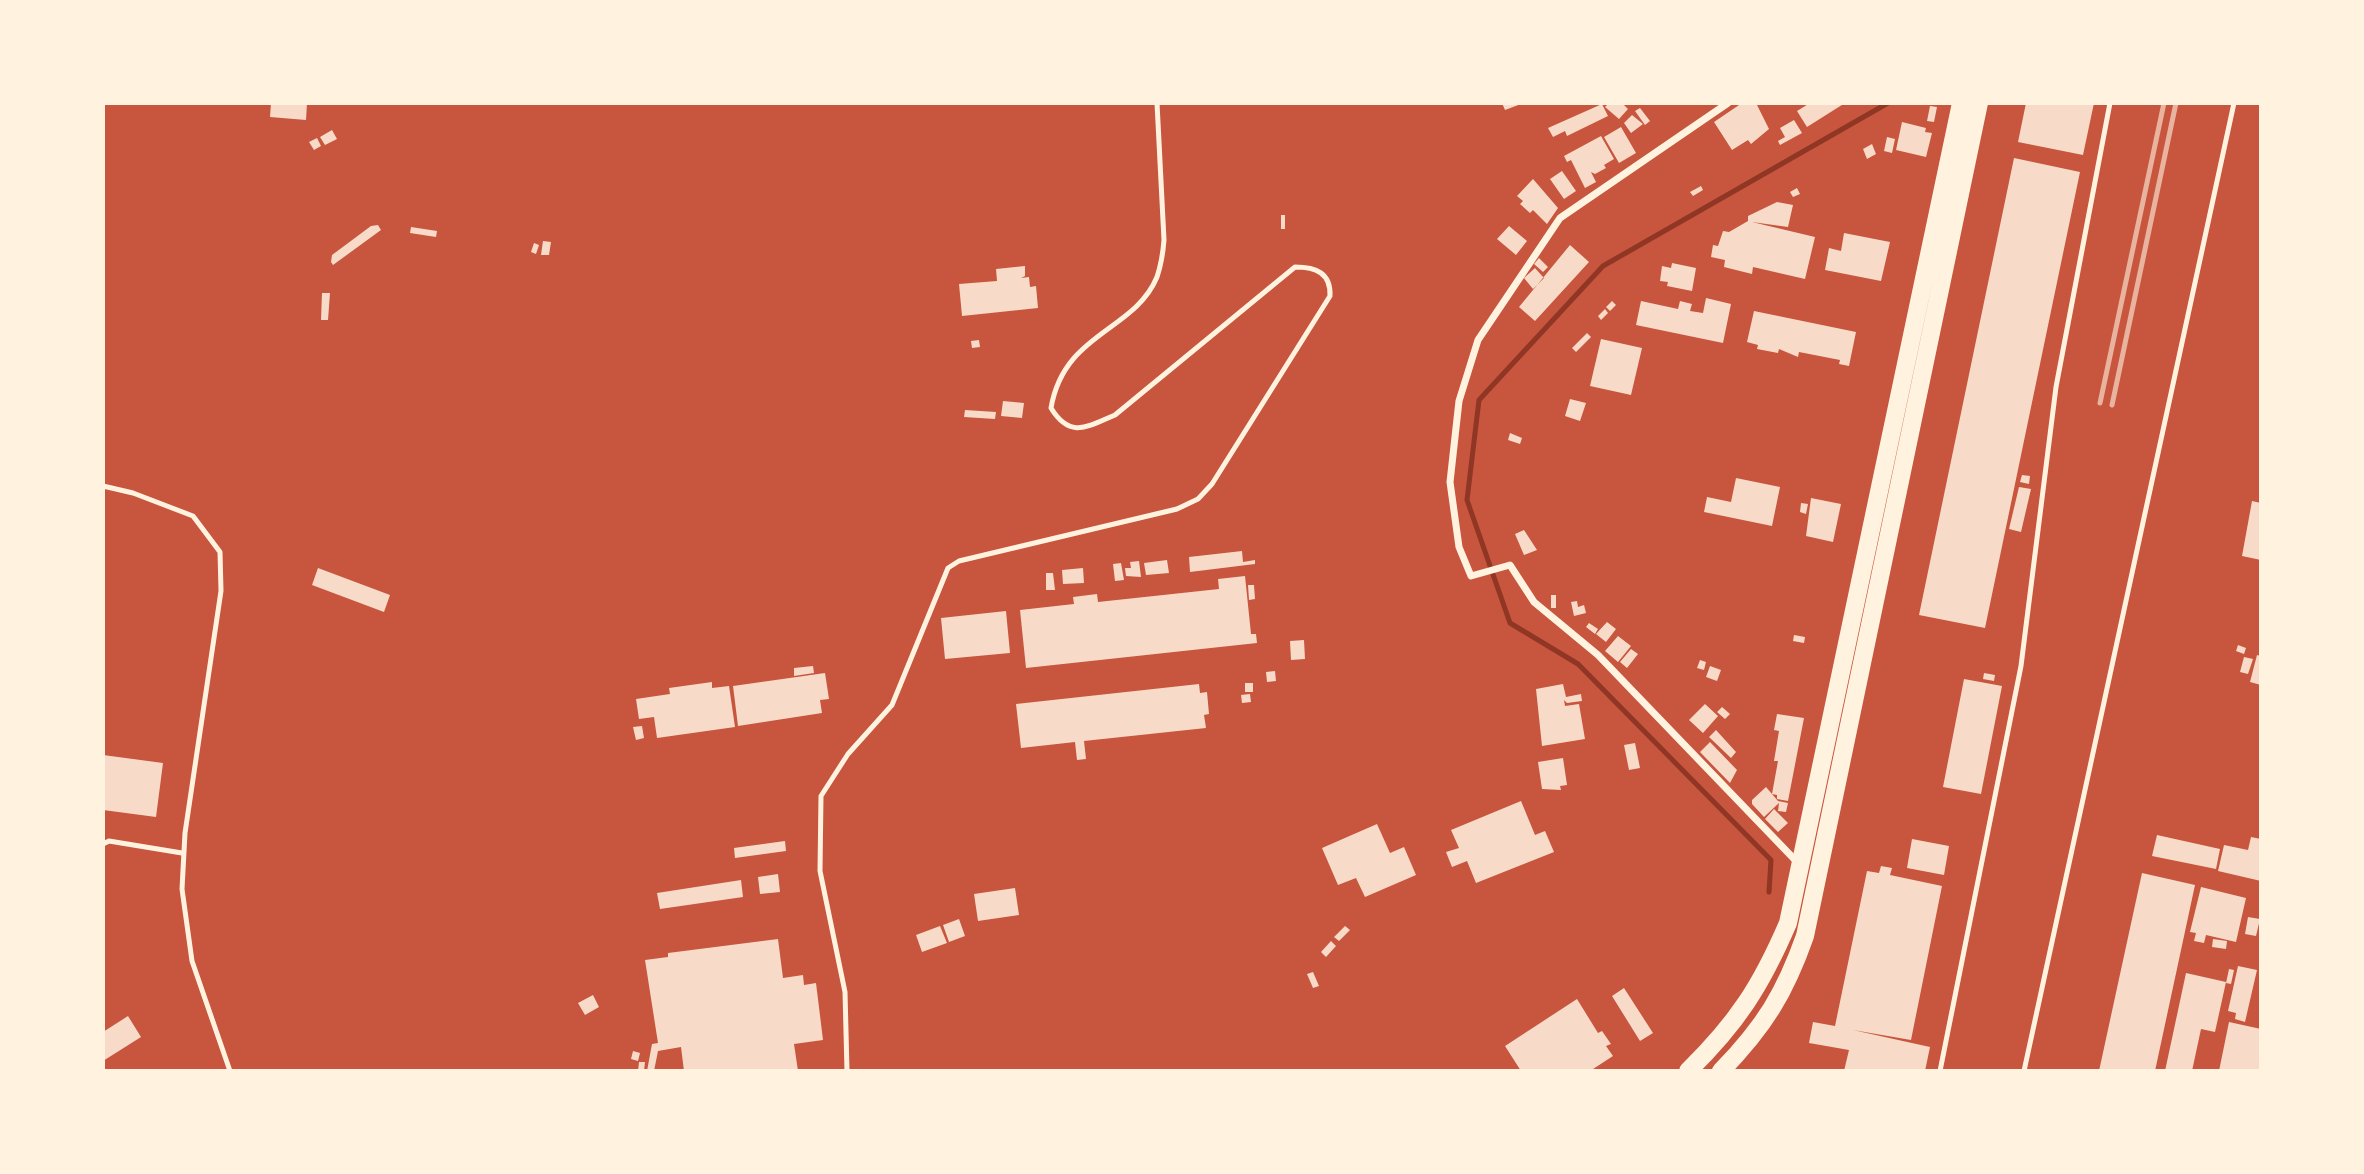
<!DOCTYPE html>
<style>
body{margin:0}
#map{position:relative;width:2364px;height:1174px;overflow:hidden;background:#c8553d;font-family:"Fira Sans Condensed",sans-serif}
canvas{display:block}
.frame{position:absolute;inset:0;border:105px solid #fff3e0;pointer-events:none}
</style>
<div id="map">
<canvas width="2364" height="1174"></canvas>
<div class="frame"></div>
</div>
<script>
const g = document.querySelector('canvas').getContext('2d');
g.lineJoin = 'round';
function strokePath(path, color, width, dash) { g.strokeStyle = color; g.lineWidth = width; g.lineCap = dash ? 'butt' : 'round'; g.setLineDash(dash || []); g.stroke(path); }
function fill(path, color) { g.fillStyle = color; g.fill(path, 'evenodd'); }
strokePath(new Path2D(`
 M1769 892 1771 860 1578 664 1510 623 1467 500 1479 400 1603 266 1888 103`), '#8f3625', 5);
fill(new Path2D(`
 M271 103H307L306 120 270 117Z
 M1502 103H1521V104L1505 110Z
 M1609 103H1622L1628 109 1619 119 1605 107Z
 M1742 103H1756L1769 129 1751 144 1748 140 1732 150 1714 122Z
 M1810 103H1845L1807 127 1797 111Z
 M2026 103H2094L2083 155 2018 142Z
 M1602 104 1608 116 1567 136 1565 131 1553 137 1548 128Z
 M1930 106 1937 107 1934 122 1927 121Z
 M1640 108 1650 121 1645 125 1635 111Z
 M1632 115 1643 124 1631 133 1624 123Z
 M1794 120 1802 133 1780 145 1778 141 1785 137 1780 128Z
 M1902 122 1926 128 1925 132 1932 133 1926 157 1896 150Z
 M1621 127 1636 153 1619 163 1604 137Z
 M332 130 337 139 325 145 320 137Z
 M1601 136 1614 159 1604 165 1606 168 1595 174 1591 172 1596 182 1585 188 1571 160 1567 162 1564 156Z
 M1887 137 1895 139 1892 153 1884 151Z
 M317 138 321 146 314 150 309 142Z
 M1872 144 1876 154 1867 159 1863 149Z
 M2014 158 2080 172 1985 628 1919 615Z
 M1562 171 1576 191 1564 199 1550 179Z
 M1533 179 1558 208 1547 224 1533 210 1530 213 1520 204 1523 201 1517 196Z
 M1701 186 1703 190 1693 196 1690 192Z
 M1797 188 1800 194 1793 197 1790 192Z
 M1777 202 1793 205 1788 227 1752 222 1815 237 1805 279 1753 267 1752 274 1724 267 1725 260 1711 257 1713 245 1718 246 1723 231 1729 232 1748 221V216Z
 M1281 215H1285V229H1281Z
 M378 225 381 230 333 265 331 262 332 255 371 226Z
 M1509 226 1527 241 1516 255 1497 239Z
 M411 227 437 231 436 237 410 233Z
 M1844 233 1890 242 1881 281 1825 270 1829 248 1841 251Z
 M543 241 551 242 549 255H541Z
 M534 243 539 245 536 254 531 252Z
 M1570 245 1589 262 1535 321 1519 307Z
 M1539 258 1548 267 1543 272 1534 264Z
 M1672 263 1696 268 1692 291 1667 286 1668 282 1660 281 1662 266 1671 268Z
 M1025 266V276L1021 278 1029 277 1030 287 1036 286 1038 308 962 316 959 284 997 281 996 269Z
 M1535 268 1544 278 1533 289 1524 278Z
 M322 293H330L328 320H321Z
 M1706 298 1731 304 1723 343 1636 325 1641 301 1678 309 1680 301 1692 304 1690 311 1703 313Z
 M1612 301 1616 305 1610 311 1606 307Z
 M1605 309 1608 313 1601 320 1598 316Z
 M1754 311 1856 332 1849 366 1839 364 1840 360 1799 352 1798 357 1779 349 1778 353 1757 349 1758 345 1747 342Z
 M1587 333 1591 337 1576 352 1572 348Z
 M1601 339 1642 348 1631 395 1590 386Z
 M979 340 980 347 972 348 971 341Z
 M1570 399 1586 403 1580 421 1565 416Z
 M1003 401 1024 403 1022 418 1001 416Z
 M965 410 996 412 995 419 964 417Z
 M1510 433 1522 438 1520 444 1508 440Z
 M2022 475 2030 476 2029 484 2020 482Z
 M1736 478 1780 487 1772 526 1704 512 1707 497 1731 502Z
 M2019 487 2031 489 2021 532 2009 529Z
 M1811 498 1841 504 1833 542 1806 536Z
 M2252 501 2261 503V560L2242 556Z
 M1801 503 1808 504 1806 514 1800 512Z
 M1524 530 1537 550 1524 555 1515 534Z
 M1242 551 1243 562 1255 560V564L1190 572 1189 557Z
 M1167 560 1169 573 1146 575 1144 563Z
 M1139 561 1141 577 1126 576 1125 568H1131L1130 562Z
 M1121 563 1124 580 1115 581 1113 564Z
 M318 568 390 595 384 612 312 585Z
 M1083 568 1084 583 1063 584 1062 570Z
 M1046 573H1053L1055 590H1046Z
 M1245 576 1251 634H1256L1257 643 1026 668 1020 610 1074 604 1073 597 1097 594 1098 602 1219 589 1218 579Z
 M1248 585H1254L1255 599 1249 600Z
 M1551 595H1556V608H1551Z
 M1577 601 1578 607 1584 605 1586 613 1574 616 1571 602Z
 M1006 611 1010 653 945 659 941 618Z
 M1607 622 1616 629 1606 642 1596 634Z
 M1589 623 1598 629 1595 634 1586 627Z
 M1794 635 1805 637 1804 643 1793 641Z
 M1618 636 1631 646 1618 662 1605 651Z
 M1304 640 1305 659 1291 660 1290 641Z
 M2238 645 2246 648 2244 654 2236 651Z
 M1631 649 1638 654 1627 668 1620 662Z
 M2257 655 2261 656V685L2250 682Z
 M2244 657 2253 659 2248 674 2240 672Z
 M1700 660 1706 662 1704 670 1697 668Z
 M813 666 814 673 794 676V668Z
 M1710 666 1721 670 1717 681 1706 677Z
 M1275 671 1276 681 1267 682 1266 672Z
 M825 673 829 699 820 700 822 713 738 726 733 686Z
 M1984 673 1995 675 1994 681 1983 679Z
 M1964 679 2002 686 1981 794 1943 787Z
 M712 682V688L729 686 735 727 657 738 654 717 639 719 636 699 670 694 669 688Z
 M1245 683H1253V692H1245Z
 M1199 684 1200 693 1207 692 1209 714 1204 715 1206 728 1084 741 1086 759 1077 760 1075 742 1021 748 1016 704Z
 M1563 684 1566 697 1581 694 1582 701 1567 703 1564 700 1565 706 1579 704 1585 739 1542 746 1536 689Z
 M1250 694 1251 702 1242 703 1241 695Z
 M1705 704 1718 716 1703 733 1689 720Z
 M1722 707 1730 714 1725 719 1717 712Z
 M1777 714 1804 718 1788 801 1777 799V795L1772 794 1778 761H1774L1779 731 1774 730Z
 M642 726 644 738 636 740 633 727Z
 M1716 730 1736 752 1731 758 1709 737Z
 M1710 742 1737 770 1730 783 1700 752Z
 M1635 743 1640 768 1629 770 1624 745Z
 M103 755 163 763 156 817 103 810Z
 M1563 758 1567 785 1560 786 1561 790 1542 789 1538 762Z
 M1766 787 1778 801 1788 803 1786 812 1778 811 1779 803 1764 817 1752 804V800Z
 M1521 801 1535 835 1545 831 1554 852 1476 883 1467 861 1452 867 1446 852 1459 848 1451 830Z
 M1774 809 1788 823 1778 832 1765 819Z
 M1377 824 1390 853 1404 847 1416 875 1365 897 1356 878 1338 885 1322 848Z
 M2157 835 2220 849 2216 869 2152 856Z
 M2251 837 2261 839V881L2218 871 2224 845 2248 850Z
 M1912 839 1949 846 1944 875 1907 868Z
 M785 841 786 851 735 858 734 848Z
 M1881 866 1892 868 1890 875 1942 886 1911 1040 1853 1030 1930 1047 1925 1071H1844L1849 1050 1809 1043 1813 1022 1835 1026 1867 871 1879 873Z
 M2142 873 2195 885 2155 1071H2099Z
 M778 874 780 892 760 894 758 877Z
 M741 880 743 897 660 909 657 893Z
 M2201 887 2246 898 2236 942 2206 935 2204 943 2194 941 2196 933 2190 932Z
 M1015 888 1019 915 978 921 974 894Z
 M2248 917 2260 919 2256 936 2245 934Z
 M959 919 965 936 949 942 943 925Z
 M940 926 947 943 922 952 916 935Z
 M1345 926 1350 930 1339 941 1334 937Z
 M778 939 783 978 803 975 804 985 816 983 823 1040 794 1044 798 1071H684L681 1047 658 1051 654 1071H647L652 1044 658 1043 645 960 668 957V953Z
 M2213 939 2227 941 2226 949 2212 947Z
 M1331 941 1336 946 1326 957 1321 952Z
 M2238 966 2257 970 2245 1022 2235 1019 2236 1013 2228 1011Z
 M2229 969 2234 970 2231 984 2226 983Z
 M1313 972 1319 986 1313 988 1307 974Z
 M2186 973 2226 982 2215 1032 2201 1029 2192 1071H2165Z
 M1624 988 1653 1033 1640 1041 1612 996Z
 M593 995 599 1007 585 1015 578 1003Z
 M1577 999 1598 1033 1602 1031 1611 1044 1606 1046 1613 1056 1590 1071H1521L1505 1046Z
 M128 1016 141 1037 103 1061V1032Z
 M2229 1022 2261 1029V1071H2219Z
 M633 1051 640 1053 638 1061 631 1059Z
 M639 1062H645L644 1071H638Z`), '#f7dbc8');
strokePath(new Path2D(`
 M103 486 133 493 193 516 220 552 221 591 185 833 182 889 192 961 230 1071
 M103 844 109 841 182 853
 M847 1071 845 992 820 871 821 796 848 754 892 705 948 568 959 561 1177 509 1198 499 1212 484 1330 296C1331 273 1316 267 1295 267L1115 415C1087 427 1070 439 1051 408 1064 332 1134 332 1157 277 1161 265 1163 253 1164 240L1157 103
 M1940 1071 2021 666 2056 387 2110 103
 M2024 1071 2234 103`), '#fff3e0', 5);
strokePath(new Path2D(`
 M1728 103 1560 218 1478 340 1459 401 1450 482 1459 547 1471 576 1510 565 1534 602 1598 655 1798 863`), '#fff3e0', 7);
strokePath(new Path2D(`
 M1688 1071C1737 1023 1761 986 1788 923L1961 103
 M1721 1071C1764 1027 1785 993 1805 936L1979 103`), '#fff3e0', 18);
strokePath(new Path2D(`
 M2100 403 2164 103
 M2112 405 2176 103`), '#e9b49f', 5);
</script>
